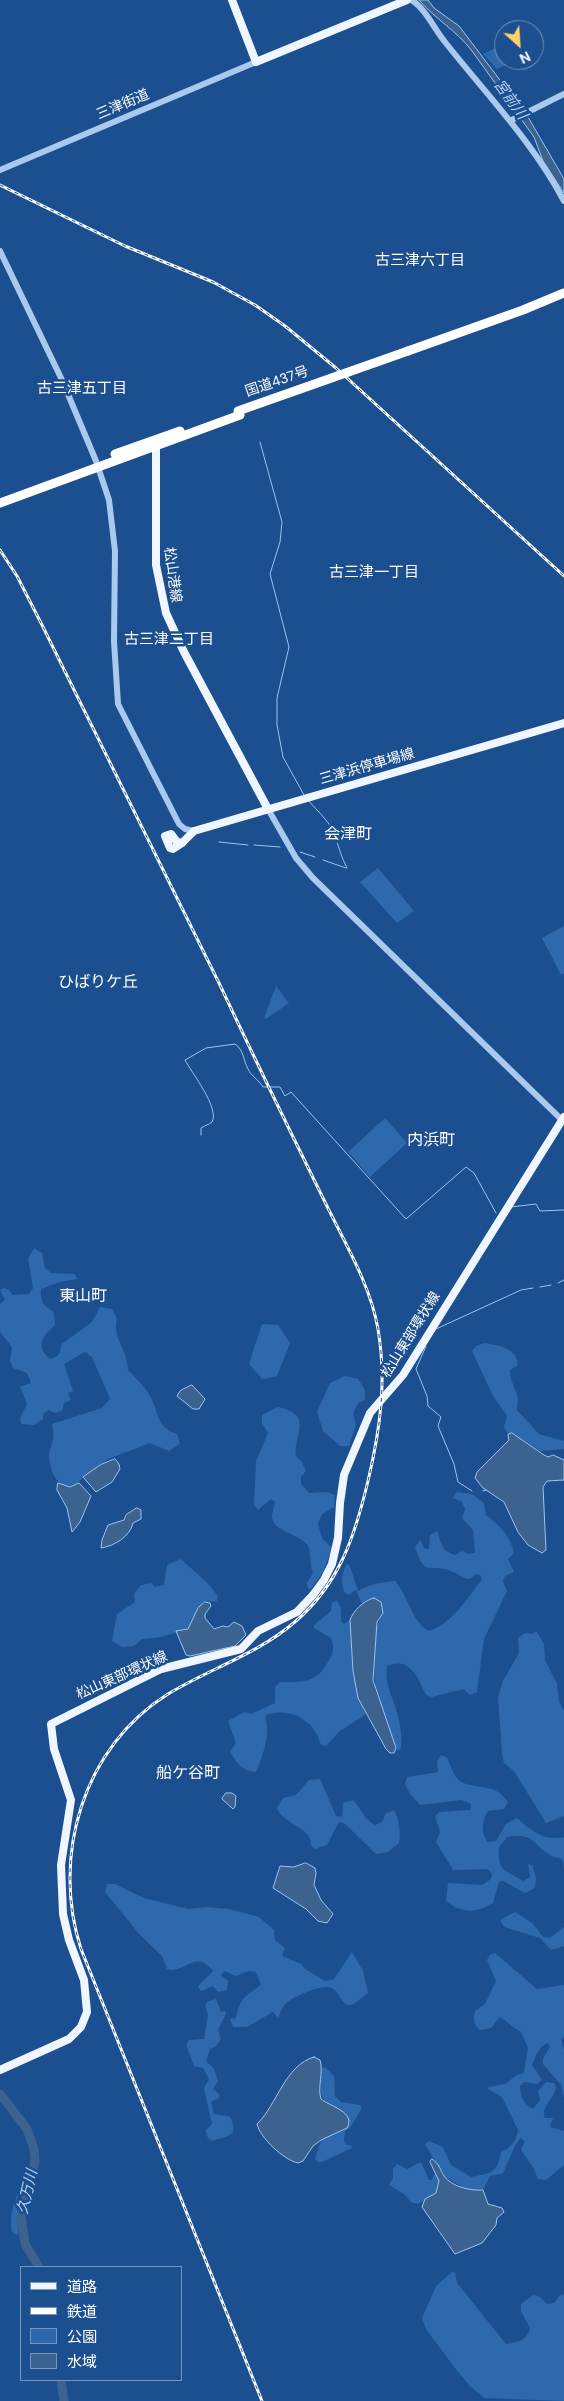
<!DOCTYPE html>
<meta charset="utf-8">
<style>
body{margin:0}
#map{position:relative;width:564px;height:2401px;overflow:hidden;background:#1b4f8f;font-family:"DM Sans","Noto Sans JP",sans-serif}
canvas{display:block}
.legend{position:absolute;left:20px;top:2266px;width:162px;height:115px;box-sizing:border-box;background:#1b4f8f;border:1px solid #7695bc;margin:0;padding:6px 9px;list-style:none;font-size:15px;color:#fff}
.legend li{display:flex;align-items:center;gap:10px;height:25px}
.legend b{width:25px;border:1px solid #7695bc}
.north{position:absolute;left:494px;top:20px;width:50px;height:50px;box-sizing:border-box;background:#1b4f8f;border:1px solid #7695bc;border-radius:50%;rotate:154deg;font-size:14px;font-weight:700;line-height:20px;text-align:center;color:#fff}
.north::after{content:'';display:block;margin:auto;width:18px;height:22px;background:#ffd166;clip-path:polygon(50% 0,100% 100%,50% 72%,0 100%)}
</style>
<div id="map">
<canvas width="564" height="2401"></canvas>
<ul class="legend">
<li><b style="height:6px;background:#f0f6ff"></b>道路</li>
<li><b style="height:6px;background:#fff"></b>鉄道</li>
<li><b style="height:14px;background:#2e69ad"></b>公園</li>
<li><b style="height:14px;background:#3c6290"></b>水域</li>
</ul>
<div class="north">N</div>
</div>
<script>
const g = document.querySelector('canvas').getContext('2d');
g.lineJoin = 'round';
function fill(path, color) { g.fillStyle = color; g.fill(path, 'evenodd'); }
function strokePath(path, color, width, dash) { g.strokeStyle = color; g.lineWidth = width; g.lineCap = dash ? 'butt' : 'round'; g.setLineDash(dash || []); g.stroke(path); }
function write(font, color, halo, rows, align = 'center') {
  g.font = font + ' "DM Sans","Noto Sans JP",sans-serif'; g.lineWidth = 5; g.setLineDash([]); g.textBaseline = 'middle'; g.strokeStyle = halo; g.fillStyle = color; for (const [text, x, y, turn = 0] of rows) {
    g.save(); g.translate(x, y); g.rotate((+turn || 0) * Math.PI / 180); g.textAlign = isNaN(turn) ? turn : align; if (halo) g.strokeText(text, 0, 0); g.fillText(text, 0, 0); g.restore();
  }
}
fill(new Path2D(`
 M504 44V60H516L497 69 483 54Z
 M378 868 414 911 397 923 360 882Z
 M564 926V973L561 975 542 938Z
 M276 986 289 1003 266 1019 264 1018Z
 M385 1118 407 1143 370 1177 348 1152Z
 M34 1248 42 1253 45 1268 51 1273 75 1274 77 1279 60 1282 41 1289C40 1302 44 1306 54 1312L55 1325C42 1337 35 1346 50 1359 59 1358 60 1352 62 1344L92 1322 100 1307 112 1309 117 1319C112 1339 127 1347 128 1370 135 1377 143 1385 149 1394 159 1411 156 1428 177 1434L180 1444 169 1451 150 1443 108 1459 83 1477 76 1486C57 1490 50 1472 49 1455 49 1450 52 1445 53 1440 54 1435 53 1430 52 1424L102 1408 110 1399 92 1357 85 1352 64 1364 73 1391 68 1393 71 1400 64 1403 62 1411 55 1413 48 1410 43 1414V1419L34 1425 21 1424 20 1418 27 1404 20 1387 31 1383 27 1373 13 1368 10 1361 12 1347 0 1332V1304L5 1300 0 1290 4 1288 9 1290 12 1295 29 1294 33 1288 28 1259Z
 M262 1324 278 1325 290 1343 277 1376 262 1379 249 1364Z
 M485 1343C500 1346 517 1348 518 1365L510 1370 511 1379 518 1398 517 1410 539 1434 564 1441V1449L540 1451 512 1433 508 1435 504 1426 507 1416 493 1396 472 1351 476 1346Z
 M345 1376 358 1379 365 1390V1400L358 1403 353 1414 356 1424 349 1446H340L323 1431 317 1412 330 1383Z
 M278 1407C314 1415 294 1432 296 1456L302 1462 306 1471 301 1477V1484L309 1493 327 1492 335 1495 334 1507 322 1514 318 1524 322 1538 332 1548 323 1572 311 1589H308L307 1583 313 1573C309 1565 312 1554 308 1546 301 1534 273 1532 272 1517 272 1513 274 1507 275 1502L271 1499 258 1510 254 1505 256 1461 268 1433 262 1423V1415Z
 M457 1492 472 1494 484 1503 486 1515C500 1526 510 1535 514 1553L508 1559 514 1572 505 1576 503 1581 507 1591 484 1639 477 1692 470 1695 463 1689 432 1697 426 1695C418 1678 410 1656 387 1666 384 1685 394 1699 398 1716 401 1727 402 1737 401 1748L398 1751C380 1718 361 1647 383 1614L368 1600 362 1604 356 1590 348 1595 344 1592C341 1581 341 1574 347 1564L350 1566 358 1591C370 1584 382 1582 395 1581 409 1597 411 1621 429 1631 453 1623 466 1599 482 1580L480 1575 476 1574 470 1579C463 1579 458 1573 451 1571 427 1562 426 1579 415 1547L420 1540 425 1549H429L430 1535 437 1531C442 1544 440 1550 455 1555L462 1551 468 1554 475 1553 473 1530 462 1518 465 1509 462 1502 453 1498Z
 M181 1559C193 1571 210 1582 218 1597L217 1601 205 1602 198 1608 188 1629 161 1637 142 1639 134 1646 122 1647 112 1641 117 1614 135 1602 134 1594 141 1585 151 1583 155 1587 164 1585 167 1565Z
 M337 1601 341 1608V1621L344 1624 350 1620C352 1653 351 1685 366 1714L340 1731 326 1746 321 1745C315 1720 291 1708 268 1714L265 1717C271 1733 263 1756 256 1772 242 1771 236 1763 230 1751L236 1743 228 1721 244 1712 251 1714 275 1703V1687L280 1682C303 1683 318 1682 329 1660 334 1652 334 1647 331 1638L314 1628V1625L331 1611 332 1602Z
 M536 1631 544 1644 545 1660 557 1684 559 1702 564 1711V1816L546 1823 514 1771 504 1763 502 1754 498 1697 503 1681 519 1653 518 1638 525 1633 533 1634Z
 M441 1755 447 1757C450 1764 453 1776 460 1781 476 1791 494 1781 508 1802L504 1809 488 1811C482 1820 480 1834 488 1842L496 1841 506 1824 517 1818C530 1830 545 1842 564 1837V1869L563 1860C559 1857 555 1858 552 1856 531 1845 537 1832 507 1837L499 1847C497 1871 505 1870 523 1881L530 1877 528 1864 532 1865 536 1877 535 1888 525 1893 503 1881 499 1882 493 1903C477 1913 462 1914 446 1901L448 1883 482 1885 491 1879 492 1874 488 1869 453 1870 436 1842 440 1832 435 1816 440 1812 470 1810 471 1804 462 1800 420 1805 410 1794 405 1784 407 1777 438 1772 437 1761Z
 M320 1779 336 1816 342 1817 343 1803 353 1800C362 1809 363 1819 375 1825L383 1821 385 1814 394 1810C399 1819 401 1833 399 1843L388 1852 376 1854 345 1824 339 1822 327 1845 315 1849 311 1846C313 1827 283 1825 277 1808L283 1798 296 1795 309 1780Z
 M107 1884H115L144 1898 188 1909 206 1907 229 1909 259 1917 274 1930 275 1940 285 1948 282 1955 284 1957 301 1964 305 1969 325 1981 334 1979 352 1952 363 1971 368 1993 354 2004 347 2005C341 2001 339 1992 332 1988 323 1983 292 1997 285 2004 282 2008 280 2013 278 2018L273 2012 247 2027H233L230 2019 236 2018C240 1997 245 1997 261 1985L256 1972 249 1971 236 1976 224 1971 221 1975 228 1981 227 1990 218 1992 213 1986 201 1991 198 1986 213 1971C195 1948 184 1975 167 1969L162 1956 140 1935 105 1892Z
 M515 1912 532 1923 543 1937 550 1938 564 1927V1946L551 1950 540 1938 504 1927 500 1920Z
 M495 1953 537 1989 564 1985V2037L561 2039 564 2050V2098L561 2085 543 2064V2058L550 2047 548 2043C538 2047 536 2056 532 2065L542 2080 537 2084 524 2082 520 2086C520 2095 524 2105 533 2109L540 2100 538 2091 546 2082 554 2083 556 2088C554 2098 540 2108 545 2118H553L550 2127 564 2131V2165L546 2180 538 2179 533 2167 521 2150 525 2141 520 2138 515 2146 503 2173 490 2176 483 2190 470 2191 445 2177 425 2144 429 2141 443 2147 451 2165 471 2177C491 2173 497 2174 501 2152 510 2149 517 2140 518 2130L502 2097 488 2089 489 2087 505 2084 517 2075 524 2073 528 2048 521 2032C512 2028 508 2021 500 2017L491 2028 480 2030C473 2024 473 2020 475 2011L485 2004 496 1981 487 1960 490 1955Z
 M216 1999 221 2012 225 2011 226 2014 218 2030 221 2039 216 2046 210 2049 206 2061 214 2069 218 2081 213 2089 219 2094V2098L211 2102 214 2114C219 2115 223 2115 227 2116 231 2117 231 2118 232 2122 239 2137 222 2137 212 2141L208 2138 205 2131 212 2124 204 2088 209 2079 203 2068 194 2066 186 2045 189 2040 204 2039 208 2015 205 2006 207 2002Z
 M325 2067 334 2076 335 2096 341 2102 360 2105 362 2108 350 2128 345 2131 344 2141 347 2145H351L352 2148 322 2162H318L315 2159 321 2140 347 2128C326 2102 317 2103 321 2068Z
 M421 2162 429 2180H432L434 2174H437L439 2181 436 2193 418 2204 411 2202 404 2194 389 2185 393 2178V2169L397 2164 407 2169Z
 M27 2174 24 2189 17 2199 18 2236 12 2232C8 2209 18 2194 27 2174Z
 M452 2272 455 2273 457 2283 506 2344C518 2342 527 2341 530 2328L521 2311V2304L533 2295 540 2297 547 2304 554 2303 559 2296 564 2294V2401L484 2398 470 2386 454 2367 426 2329 422 2318 436 2286Z`), '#2e69ad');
const water = new Path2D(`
 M419 0H428L434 8 459 26 528 117 564 179V193L543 161 534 137 472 51C456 30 435 19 419 0Z
 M192 1385 205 1399 199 1409H193L177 1396 180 1391Z
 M512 1433 544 1455 548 1457 553 1455 564 1460V1480L547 1481 543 1487 546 1550 542 1553 528 1545 518 1532 504 1502 483 1488 475 1478 477 1472 509 1440 508 1435Z
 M115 1459 119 1464 120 1469 112 1482 96 1492 83 1477 100 1465Z
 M58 1483 70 1487 79 1483 91 1496 80 1522 72 1532 67 1508 57 1490Z
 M137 1508 141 1510V1519L133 1523C130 1537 114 1546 101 1548L102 1540 108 1525 124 1520 126 1515Z
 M374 1598 381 1602 383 1613 377 1622 373 1680 396 1748 394 1753H390L386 1749 358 1698 353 1671 350 1620C354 1610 363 1601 374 1598Z
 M205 1602 210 1603 211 1606 205 1614V1618L214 1629 223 1626 228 1627 234 1622 242 1626 246 1635 235 1646 190 1656 186 1655 176 1631 188 1629 198 1608Z
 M226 1793H232L236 1796 235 1807 233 1809 222 1799Z
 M306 1863 315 1868 316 1873 314 1885 321 1900 333 1914 327 1923 318 1921 306 1909 273 1888 280 1866 293 1867Z
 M314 2057 320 2060C324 2073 317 2086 321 2099 331 2107 356 2112 347 2128L321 2140 313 2146 303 2161 298 2163C284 2160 260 2138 257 2124 277 2105 285 2065 314 2057Z
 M432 2159C440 2164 440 2170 444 2176 452 2187 471 2191 483 2190L488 2204 502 2208 504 2212 497 2218 496 2225 482 2243 455 2254 422 2207 425 2199 436 2193 439 2181 430 2162Z`);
fill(water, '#3c6290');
strokePath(water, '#9cc4f0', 1);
strokePath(new Path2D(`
 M260 442 282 522 280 542 270 574 289 647 277 698V725L283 757 304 795
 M308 800C318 812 332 823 336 839 340 851 341 856 347 868
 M219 842 248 845
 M254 845 280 847
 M300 852 315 857
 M323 860 346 868
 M201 1135V1128C204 1126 210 1124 212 1122 220 1108 191 1072 185 1060L206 1048 235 1044C244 1050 243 1060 248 1069 251 1076 259 1080 263 1087H280L285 1096 291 1092 406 1219 466 1167 474 1173 496 1213
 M511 1207 536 1204 540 1211 564 1210
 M558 1283 564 1280
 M540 1287 551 1285
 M436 1329 521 1290 533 1288
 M426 1346 416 1369 427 1396 428 1406 441 1417 438 1426 454 1464 458 1482 472 1491
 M483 1491 486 1490`), '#9cc4f0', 1);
strokePath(new Path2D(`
 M0 2094 27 2129 34 2149 35 2162 21 2216 25 2244 39 2267
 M61 2380 64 2401`), '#3c6290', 9);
strokePath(new Path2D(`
 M412 0C427 11 433 27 445 42 486 94 533 142 564 201
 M510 121 564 94
 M0 170 256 62
 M0 251 62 380 96 461 109 500 115 551 114 641 118 704 179 824 185 829 194 831
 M268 809 296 858 313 878 562 1120`), '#a9c9ee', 6);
strokePath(new Path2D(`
 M232 0 256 62 407 0
 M156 441V565L166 613 184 652 268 809
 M182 843 177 842 171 834 165 836 170 848 173 849 182 843 194 831 564 723
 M0 2070 69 2039 81 2027 87 2012 84 1980 69 1940 63 1914 61 1865 71 1800 54 1749 51 1724 161 1669 241 1649 258 1631 297 1612 313 1595 324 1580 332 1564 338 1538 340 1503 344 1475 370 1413 403 1375 564 1117`), '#f0f6ff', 8);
strokePath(new Path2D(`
 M408 351 523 310 564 293
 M115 454 180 431
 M0 503 240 415`), '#fff', 9);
const rail = new Path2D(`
 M0 185 125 246 213 282 255 305 285 326 336 368 564 576
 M0 550 17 576 41 623 219 983C253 1055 288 1127 323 1198 343 1240 370 1283 378 1329 387 1382 380 1430 368 1481 355 1535 340 1583 296 1621 258 1654 211 1668 168 1694 83 1747 51 1856 81 1949L262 2401`);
strokePath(rail, '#fff', 3);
strokePath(rail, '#1b4f8f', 1, [4]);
strokePath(new Path2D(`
 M238 411 408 351`), '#fff', 9);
write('14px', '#fff', '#1b4f8f', [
 ["三津街道",123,105,-23],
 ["国道437号",277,382,-19],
 ["松山港線",172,575,82],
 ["三津浜停車場線",367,767,-16],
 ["松山東部環状線",411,1335,-58],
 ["松山東部環状線",122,1676,-24]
]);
write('italic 15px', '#b5d3f5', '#1b4f8f', [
 ["宮前川",510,100,54],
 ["久万川",28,2192,-77]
]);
write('15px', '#fff', '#1b4f8f', [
 ["古三津六丁目",420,261],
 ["古三津五丁目",82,389],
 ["古三津一丁目",374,573],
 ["古三津二丁目",169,640]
]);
write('16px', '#fff', '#1b4f8f', [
 ["会津町",348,835],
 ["ひばりケ丘",98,983],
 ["内浜町",431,1141],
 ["東山町",83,1297],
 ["船ケ谷町",188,1774]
]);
</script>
